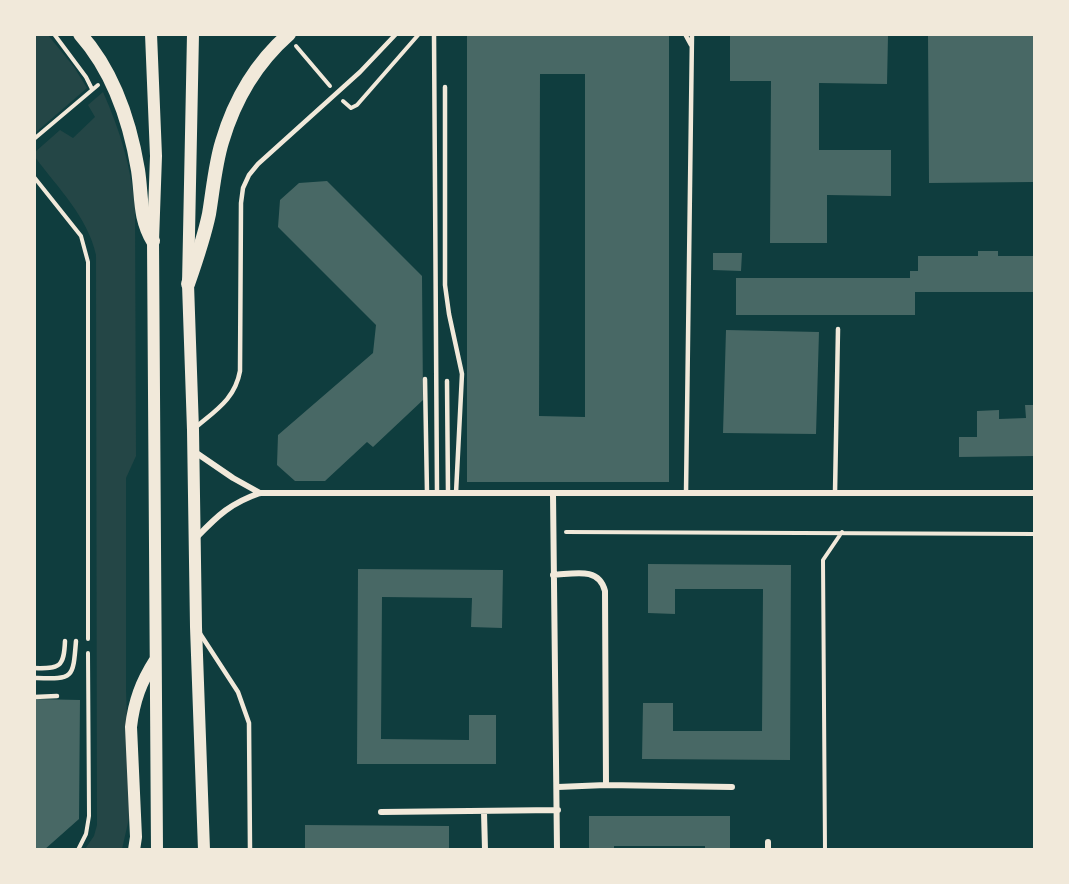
<!DOCTYPE html>
<style>
body{margin:0}
#map{position:relative;width:1069px;height:884px;overflow:hidden;background:#0f3d3e;font-family:"Open Sans",sans-serif}
canvas{display:block}
.frame{position:absolute;inset:0;border:36px solid #f1e9da;pointer-events:none}
</style>
<div id="map">
<canvas width="1069" height="884"></canvas>
<div class="frame"></div>
</div>
<script>
const g = document.querySelector('canvas').getContext('2d');
g.lineJoin = 'round';
function fill(path, color) { g.fillStyle = color; g.fill(path, 'evenodd'); }
function strokePath(path, color, width, dash) { g.strokeStyle = color; g.lineWidth = width; g.lineCap = dash ? 'butt' : 'round'; g.setLineDash(dash || []); g.stroke(path); }
fill(new Path2D(`
 M35 34 48 35 74 67 87 88 35 133Z
 M103 92C120 130 131 167 135 208L136 456 126 478V689L130 814 122 849H85L94 836 97 825 96 255C88 217 57 187 35 157V152L60 130 73 138 95 117 88 105Z`), '#244646');
fill(new Path2D(`
 M467 34H669V482H467ZM540 74H585V417L539 416Z
 M1024 34H1034V182L929 183 928 36Z
 M730 35 888 36 887 84 819 83V150H891V196L827 195V243H770L771 81H730Z
 M327 181 422 276 423 400 373 447 367 442 325 481H295L277 465 278 435 373 353 376 325 278 227 280 200 299 183Z
 M978 251H998V256H1034V292H915V315H736V278H910V271H918V256H978Z
 M713 253H742L741 271 713 270Z
 M726 330 819 332 816 434 723 433Z
 M1025 405H1034V456L959 457V437H977V411L999 410V419L1026 418Z
 M648 564 791 565 790 760 642 759 643 703H673V731H762L763 589H675V614L648 613Z
 M358 569 503 570 502 628 471 627 472 598 382 597 381 739 469 740V715H496V764H357Z
 M34 699 80 700 79 819 44 850H34Z
 M589 816H730V850H705V846H614V850H589Z
 M305 825 449 826V850H305Z`), '#486865');
strokePath(new Path2D(`
 M54 34 86 77 92 89
 M296 46 330 86
 M343 101 351 108 357 105 419 34
 M34 139 98 85
 M34 177 81 236 88 262V639
 M566 532 1034 534
 M78 850 86 834 89 816 88 653
 M825 850 823 560 842 532`), '#f1e9da', 4);
strokePath(new Path2D(`
 M434 34 437 493
 M685 34 691 45
 M445 87V285L449 314 462 374 456 493
 M425 379 427 493
 M447 381 448 493
 M195 428C216 410 235 399 240 371L241 203 243 188 249 175 258 164 360 72 396 34
 M686 493 692 34
 M835 493 838 329
 M199 632 238 692 249 723 250 850
 M34 668C60 669 64 667 65 641
 M34 678C73 679 73 680 76 641
 M34 697 57 696`), '#f1e9da', 4.5);
strokePath(new Path2D(`
 M195 452 233 478 260 493
 M553 494 557 850
 M197 537C218 515 231 503 260 493H1034
 M553 575C573 574 599 566 605 591L606 785
 M558 787 606 785 732 787
 M381 812 558 810
 M484 812 485 850
 M768 850V842`), '#f1e9da', 6);
strokePath(new Path2D(`
 M151 34 156 156 153 241 157 850
 M193 34 188 284 193 430 196 627 204 850
 M134 850 136 837 131 727C134 701 141 682 155 660`), '#f1e9da', 12);
strokePath(new Path2D(`
 M80 34C113 71 130 122 138 170 142 196 139 218 153 241
 M188 284C196 261 204 238 209 214 213 190 215 165 222 142 234 101 256 63 289 34`), '#f1e9da', 14);
</script>
